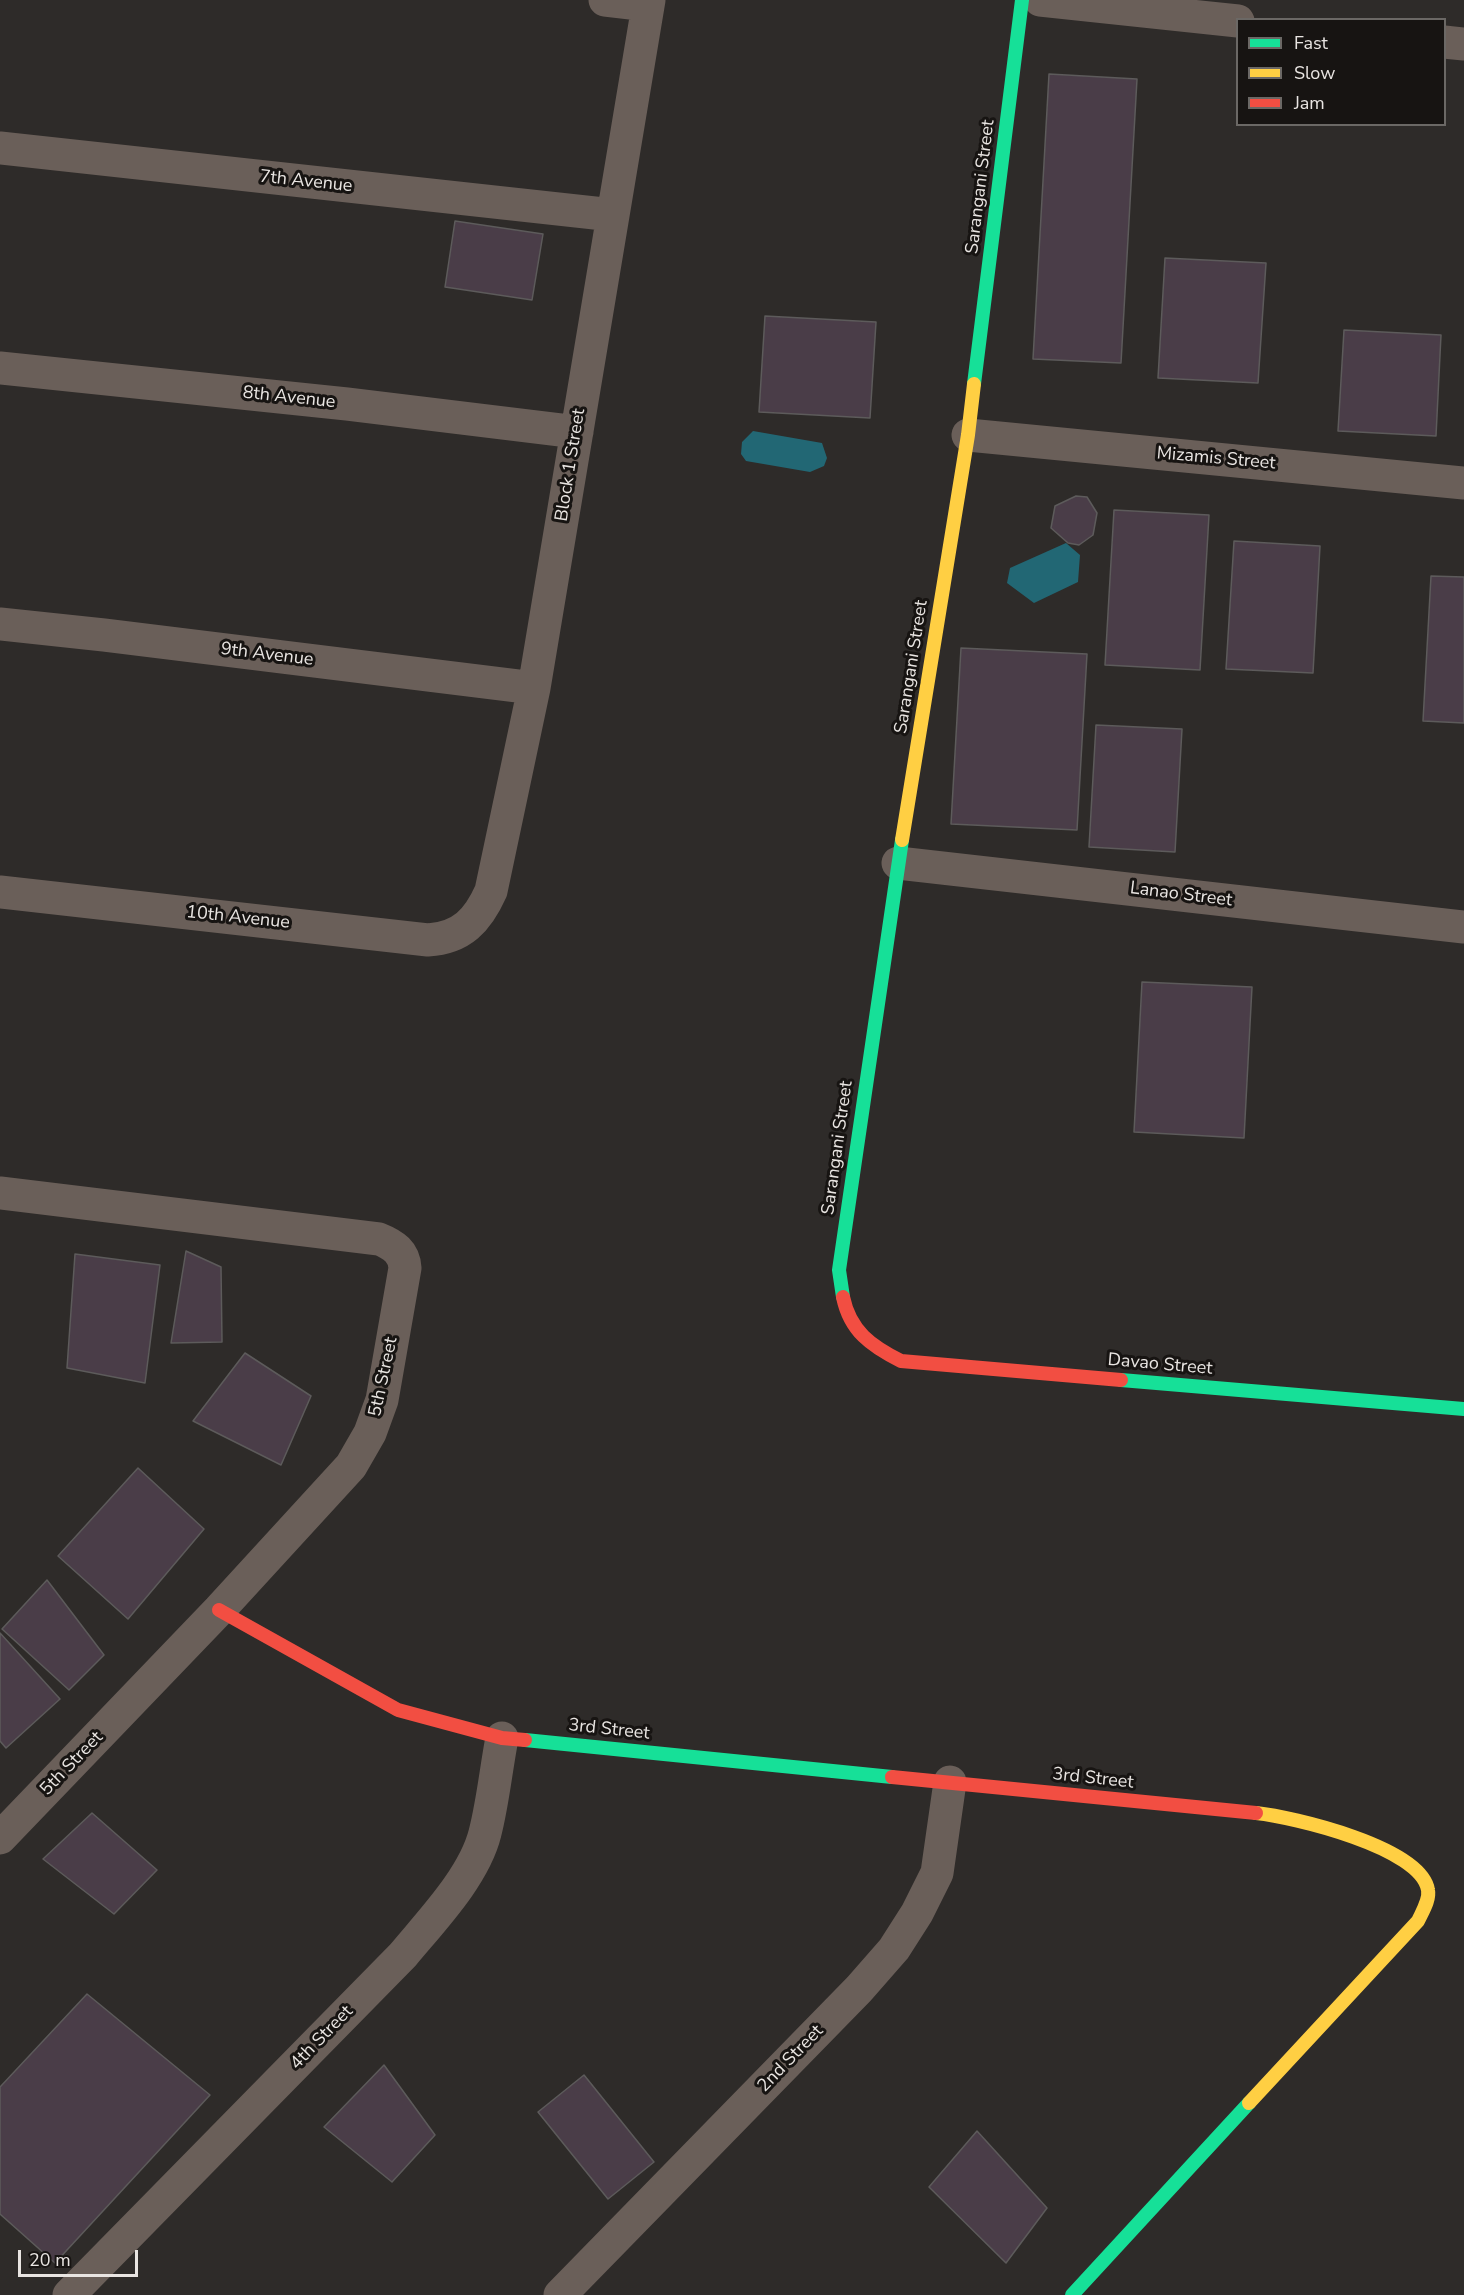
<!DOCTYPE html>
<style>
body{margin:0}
#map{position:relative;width:1464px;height:2295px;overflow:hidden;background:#2e2b29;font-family:"Nunito Sans",sans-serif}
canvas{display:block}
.legend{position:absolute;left:1236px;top:18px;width:210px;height:108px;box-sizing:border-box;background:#171412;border:2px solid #6b6865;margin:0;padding:8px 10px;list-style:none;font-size:18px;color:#e9e5e2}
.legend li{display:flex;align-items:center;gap:12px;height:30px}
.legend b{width:30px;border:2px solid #6b6865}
.scale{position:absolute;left:18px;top:2250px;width:120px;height:27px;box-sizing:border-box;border:3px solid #e9e5e2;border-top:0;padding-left:8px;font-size:18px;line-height:21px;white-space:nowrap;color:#e9e5e2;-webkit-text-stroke:4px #171412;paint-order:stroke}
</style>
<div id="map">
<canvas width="1464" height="2295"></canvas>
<ul class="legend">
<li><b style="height:8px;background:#16e098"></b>Fast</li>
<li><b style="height:8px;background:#ffcf43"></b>Slow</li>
<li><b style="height:8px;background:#f24e42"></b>Jam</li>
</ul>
<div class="scale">20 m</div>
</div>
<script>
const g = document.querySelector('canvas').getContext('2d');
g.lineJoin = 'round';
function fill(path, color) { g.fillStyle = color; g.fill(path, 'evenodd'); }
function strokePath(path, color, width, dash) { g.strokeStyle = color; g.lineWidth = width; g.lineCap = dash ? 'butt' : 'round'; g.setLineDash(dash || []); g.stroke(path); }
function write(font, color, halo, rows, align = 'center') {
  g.font = font + ' "Nunito Sans",sans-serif'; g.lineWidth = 6; g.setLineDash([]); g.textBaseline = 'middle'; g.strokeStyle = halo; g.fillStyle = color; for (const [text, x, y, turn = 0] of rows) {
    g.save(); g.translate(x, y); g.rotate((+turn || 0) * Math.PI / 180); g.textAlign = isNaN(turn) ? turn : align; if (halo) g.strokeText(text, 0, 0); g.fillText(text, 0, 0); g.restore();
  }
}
fill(new Path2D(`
 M753 431 822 443 827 458 824 466 810 472 746 461 741 454 742 442Z
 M1066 543 1080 555 1078 582 1034 603 1007 583 1010 568Z`), '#226774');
const building = new Path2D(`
 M1049 74 1137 79 1121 363 1033 359Z
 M455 221 543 234 532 300 445 287Z
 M1165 258 1266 263 1258 383 1158 378Z
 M765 316 876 322 870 418 759 412Z
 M1344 330 1441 335 1436 436 1338 431Z
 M1076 496 1087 497 1097 513 1093 535 1079 545 1068 543 1051 528 1055 506Z
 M1114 510 1209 515 1200 670 1105 665Z
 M1234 541 1320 546 1313 673 1226 669Z
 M1431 576 1464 577V723L1423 721Z
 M961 648 1087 654 1077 830 951 824Z
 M1096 725 1182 729 1175 852 1089 847Z
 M1142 982 1252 987 1244 1138 1134 1132Z
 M186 1251 221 1267 222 1342 171 1343Z
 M75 1254 160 1265 145 1383 67 1368Z
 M245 1353 311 1396 281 1465 193 1421Z
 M138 1468 204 1529 128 1619 58 1556Z
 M47 1580 104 1655 69 1690 2 1629Z
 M0 1633 60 1699 6 1748 0 1741Z
 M92 1813 157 1870 114 1914 43 1859Z
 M87 1994 210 2095 55 2263 0 2214V2087Z
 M384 2065 435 2135 392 2182 324 2127Z
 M584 2075 654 2162 608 2199 538 2112Z
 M977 2131 1047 2208 1006 2263 929 2187Z`);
fill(building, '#4a3d48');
strokePath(building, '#5d5b5b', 1.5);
strokePath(new Path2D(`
 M605 0 648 5
 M1040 0 1238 21
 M1444 42 1464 44
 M0 148 613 215
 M0 368 347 404 577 432
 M968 435 1464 483
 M0 624 104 635 534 688
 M898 863 1464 927
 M0 892 428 940C462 938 478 920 491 891L534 688 649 0
 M0 1193 379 1239C394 1245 404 1252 405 1268L382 1400 370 1433 351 1466 219 1610 0 1838
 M69 2295 403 1955C431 1921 474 1877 485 1833 493 1802 496 1769 502 1738
 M560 2295 859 1989 894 1949 917 1913 937 1873 950 1782`), '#6a5f59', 33);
strokePath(new Path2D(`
 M974 384 1022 0
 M843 1297 839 1270 902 840
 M1121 1380 1464 1409
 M525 1740 892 1777
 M1072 2295 1249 2103`), '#16e098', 14);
strokePath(new Path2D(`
 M902 840 968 435 974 384
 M1249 2103 1418 1921C1422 1912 1430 1900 1428 1890 1421 1847 1293 1817 1256 1813`), '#ffcf43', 14);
strokePath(new Path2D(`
 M843 1297C850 1331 871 1346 901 1361L1121 1380
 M219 1610 398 1710 502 1738 525 1740
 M892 1777 1256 1813`), '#f24e42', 14);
write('18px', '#e9e5e2', '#171412', [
 ["7th Avenue",306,182,6],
 ["Sarangani Street",981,187,-83],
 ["8th Avenue",289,398,6],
 ["Mizamis Street",1216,459,5],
 ["Block 1 Street",571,465,-81],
 ["9th Avenue",267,655,7],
 ["Sarangani Street",912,667,-81],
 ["Lanao Street",1181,895,7],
 ["10th Avenue",238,918,6],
 ["Sarangani Street",838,1148,-82],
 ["Davao Street",1160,1365,5],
 ["5th Street",384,1377,-78],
 ["3rd Street",609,1730,6],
 ["5th Street",72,1764,-46],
 ["3rd Street",1093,1779,6],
 ["4th Street",322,2038,-46],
 ["2nd Street",791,2059,-46]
]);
</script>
